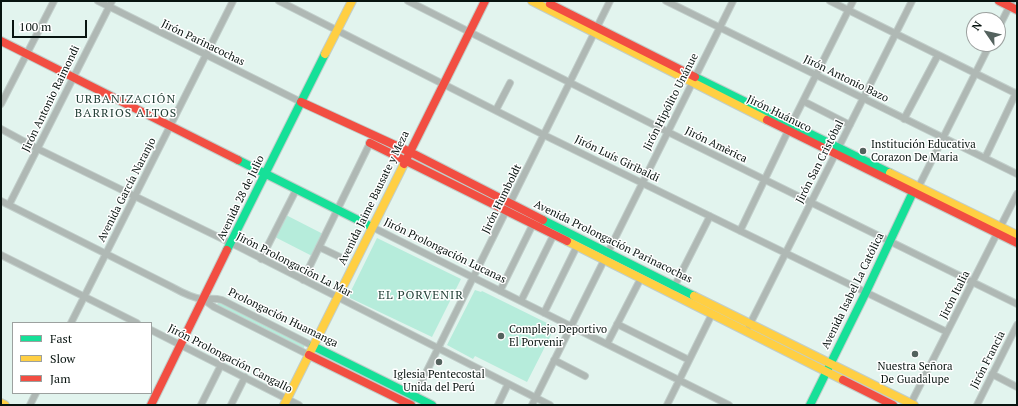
<!DOCTYPE html>
<meta charset="utf-8">
<style>
body{margin:0}
#map{position:relative;width:1018px;height:406px;overflow:hidden;background:#e2f4ee;font-family:"PT Serif",serif}
canvas{display:block}
.frame{position:absolute;inset:0;border:2px solid #081410;pointer-events:none}
.legend{position:absolute;left:12px;top:322px;width:140px;height:72px;box-sizing:border-box;background:#fff;border:1px solid #9ca19f;margin:0;padding:5px 7px;list-style:none;font-size:12px;color:#081410}
.legend li{display:flex;align-items:center;gap:8px;height:20px}
.legend b{width:20px;border:1px solid #9ca19f}
.north{position:absolute;left:966px;top:12px;width:40px;height:40px;box-sizing:border-box;background:#fff;border:1px solid #9ca19f;border-radius:50%;rotate:304deg;font-size:11px;font-weight:700;line-height:16px;text-align:center;color:#081410}
.north::after{content:'';display:block;margin:auto;width:14px;height:18px;background:#54625e;clip-path:polygon(50% 0,100% 100%,50% 72%,0 100%)}
.scale{position:absolute;left:12px;top:20px;width:75px;height:18px;box-sizing:border-box;border:2px solid #081410;border-top:0;padding-left:5px;font-size:12px;line-height:14px;white-space:nowrap;color:#081410;-webkit-text-stroke:3px #fff;paint-order:stroke}
</style>
<div id="map">
<canvas width="1018" height="406"></canvas>
<div class="frame"></div>
<ul class="legend">
<li><b style="height:5px;background:#16e098"></b>Fast</li>
<li><b style="height:5px;background:#ffcf43"></b>Slow</li>
<li><b style="height:5px;background:#f24e42"></b>Jam</li>
</ul>
<div class="north">N</div>
<div class="scale">100 m</div>
</div>
<script>
const g = document.querySelector('canvas').getContext('2d');
g.lineJoin = 'round';
function fill(path, color) { g.fillStyle = color; g.fill(path, 'evenodd'); }
function strokePath(path, color, width, dash) { g.strokeStyle = color; g.lineWidth = width; g.lineCap = dash ? 'butt' : 'round'; g.setLineDash(dash || []); g.stroke(path); }
function write(font, color, halo, rows, align = 'center') {
  g.font = font + ' "PT Serif",serif'; g.lineWidth = 3; g.setLineDash([]); g.textBaseline = 'middle'; g.strokeStyle = halo; g.fillStyle = color; for (const [text, x, y, turn = 0] of rows) {
    g.save(); g.translate(x, y); g.rotate((+turn || 0) * Math.PI / 180); g.textAlign = isNaN(turn) ? turn : align; if (halo) g.strokeText(text, 0, 0); g.fillText(text, 0, 0); g.restore();
  }
}
fill(new Path2D(`
 M284 214 325 235 314 257 273 236Z
 M377 238 461 279 432 337 348 297Z
 M475 290 481 292 482 291 555 327 527 382 475 356 473 359 447 345Z
 M219 301 305 345 303 350 217 305Z`), '#b6ecdb');
const street = new Path2D(`
 M98 1 301 102
 M279 1 544 135 947 332
 M408 1 668 132 1017 304
 M666 1 1017 174
 M830 1 1017 94
 M998 29 1012 1
 M803 101 850 125
 M1 104 54 1
 M496 110 510 83
 M904 119 938 55
 M1 129 38 149 239 247 550 405
 M985 158 1016 93
 M918 188 990 44
 M1 201 172 287C181 292 192 298 202 299 209 299 215 298 222 300L313 346
 M9 205 112 1
 M372 227 729 405
 M740 231 788 131 853 1
 M319 247 340 257
 M1 255 137 323
 M261 259 296 190
 M303 280 370 143
 M673 289 710 216
 M500 291 533 224
 M203 299 214 307 309 355
 M521 301 554 234
 M544 313 577 246
 M71 323 233 1
 M617 324 689 360
 M749 326 912 1
 M151 330 299 405
 M607 344 641 278
 M554 360 585 376
 M992 374 1017 387
 M30 405 36 393
 M201 405 221 365
 M231 405 245 377
 M410 405 610 1
 M498 405 508 384
 M532 405 733 1
 M667 405 712 314
 M910 405 1017 194
 M977 405 1017 325`);
const fast = new Path2D(`
 M695 77 890 173
 M238 160 372 227
 M543 220 694 296
 M227 250 325 54
 M313 346 432 405
 M810 405 866 292 913 192 916 189`);
const slow = new Path2D(`
 M532 1 767 120
 M325 54 352 1
 M890 173 1017 235
 M567 241 843 380
 M694 296 914 405
 M1 403 5 405
 M284 405 404 164`);
const jam = new Path2D(`
 M999 1 1017 10
 M550 4 695 77
 M1 41 238 160
 M301 102 410 152 543 220
 M767 120 1017 243
 M370 143 567 241
 M404 164 485 1
 M309 355 411 405
 M843 380 893 405
 M151 405 227 250`);
strokePath(street, '#c1ceca', 8);
strokePath(fast, '#c1ceca', 10);
strokePath(slow, '#c1ceca', 10);
strokePath(jam, '#c1ceca', 10);
strokePath(street, '#afb8b4', 6);
strokePath(fast, '#16e098', 8);
strokePath(slow, '#ffcf43', 8);
strokePath(jam, '#f24e42', 8);
strokePath(new Path2D(`
 M1015 1 1017 2`), '#a6b0ad', 1.5, [6, 3]);
for (const [x, y, r, color] of [
 [863,151,4,"#54625e"],
 [501,336,4,"#54625e"],
 [915,354,4,"#54625e"],
 [439,362,4,"#54625e"]
]) { const dot = new Path2D(); dot.arc(x, y, r, 0, 2 * Math.PI); g.fillStyle = color; g.fill(dot); strokePath(dot, '#fff', 1.5); }
write('11px', '#081410', '#fff', [
 ["Jirón Parinacochas",203,43,26],
 ["Jirón Antonio Bazo",846,79,26],
 ["Jirón Antonio Raimondi",51,99,-64],
 ["Jirón Hipólito Unánue",671,102,-63],
 ["Jirón Huánuco",779,114,26],
 ["Jirón Amèrica",716,145,26],
 ["Jirón Luís Giribaldi",617,159,26],
 ["Jirón San Cristóbal",820,162,-63],
 ["Avenida García Naranjo",127,190,-63],
 ["Avenida 28 de Julio",241,198,-64],
 ["Avenida Jaime Bausate y Meza",374,198,-64],
 ["Jirón Humboldt",502,199,-64],
 ["Avenida Prolongación Parinacochas",613,242,26],
 ["Jirón Prolongación Lucanas",445,251,26],
 ["Jirón Prolongación La Mar",294,265,27],
 ["Avenida Isabel La Católica",853,291,-64],
 ["Jirón Italia",955,295,-63],
 ["Prolongación Huamanga",283,318,26],
 ["Jirón Prolongación Cangallo",230,359,27],
 ["Jirón Francia",988,360,-63]
]);
write('11px', '#081410', '#fff', [
 ["Institución Educativa",871,145],
 ["Corazon De Maria",871,158],
 ["Complejo Deportivo",509,330],
 ["El Porvenir",509,343],
 ["Nuestra Señora",915,367,"center"],
 ["De Guadalupe",915,380,"center"],
 ["Iglesia Pentecostal",439,375,"center"],
 ["Unida del Perú",439,388,"center"]
], 'left');
g.letterSpacing = '1px';
write('12px', '#233f36', '#fff', [
 ["URBANIZACIÓN",126,100],
 ["BARRIOS ALTOS",126,114],
 ["EL PORVENIR",421,296]
]);
g.letterSpacing = '0px';
</script>
